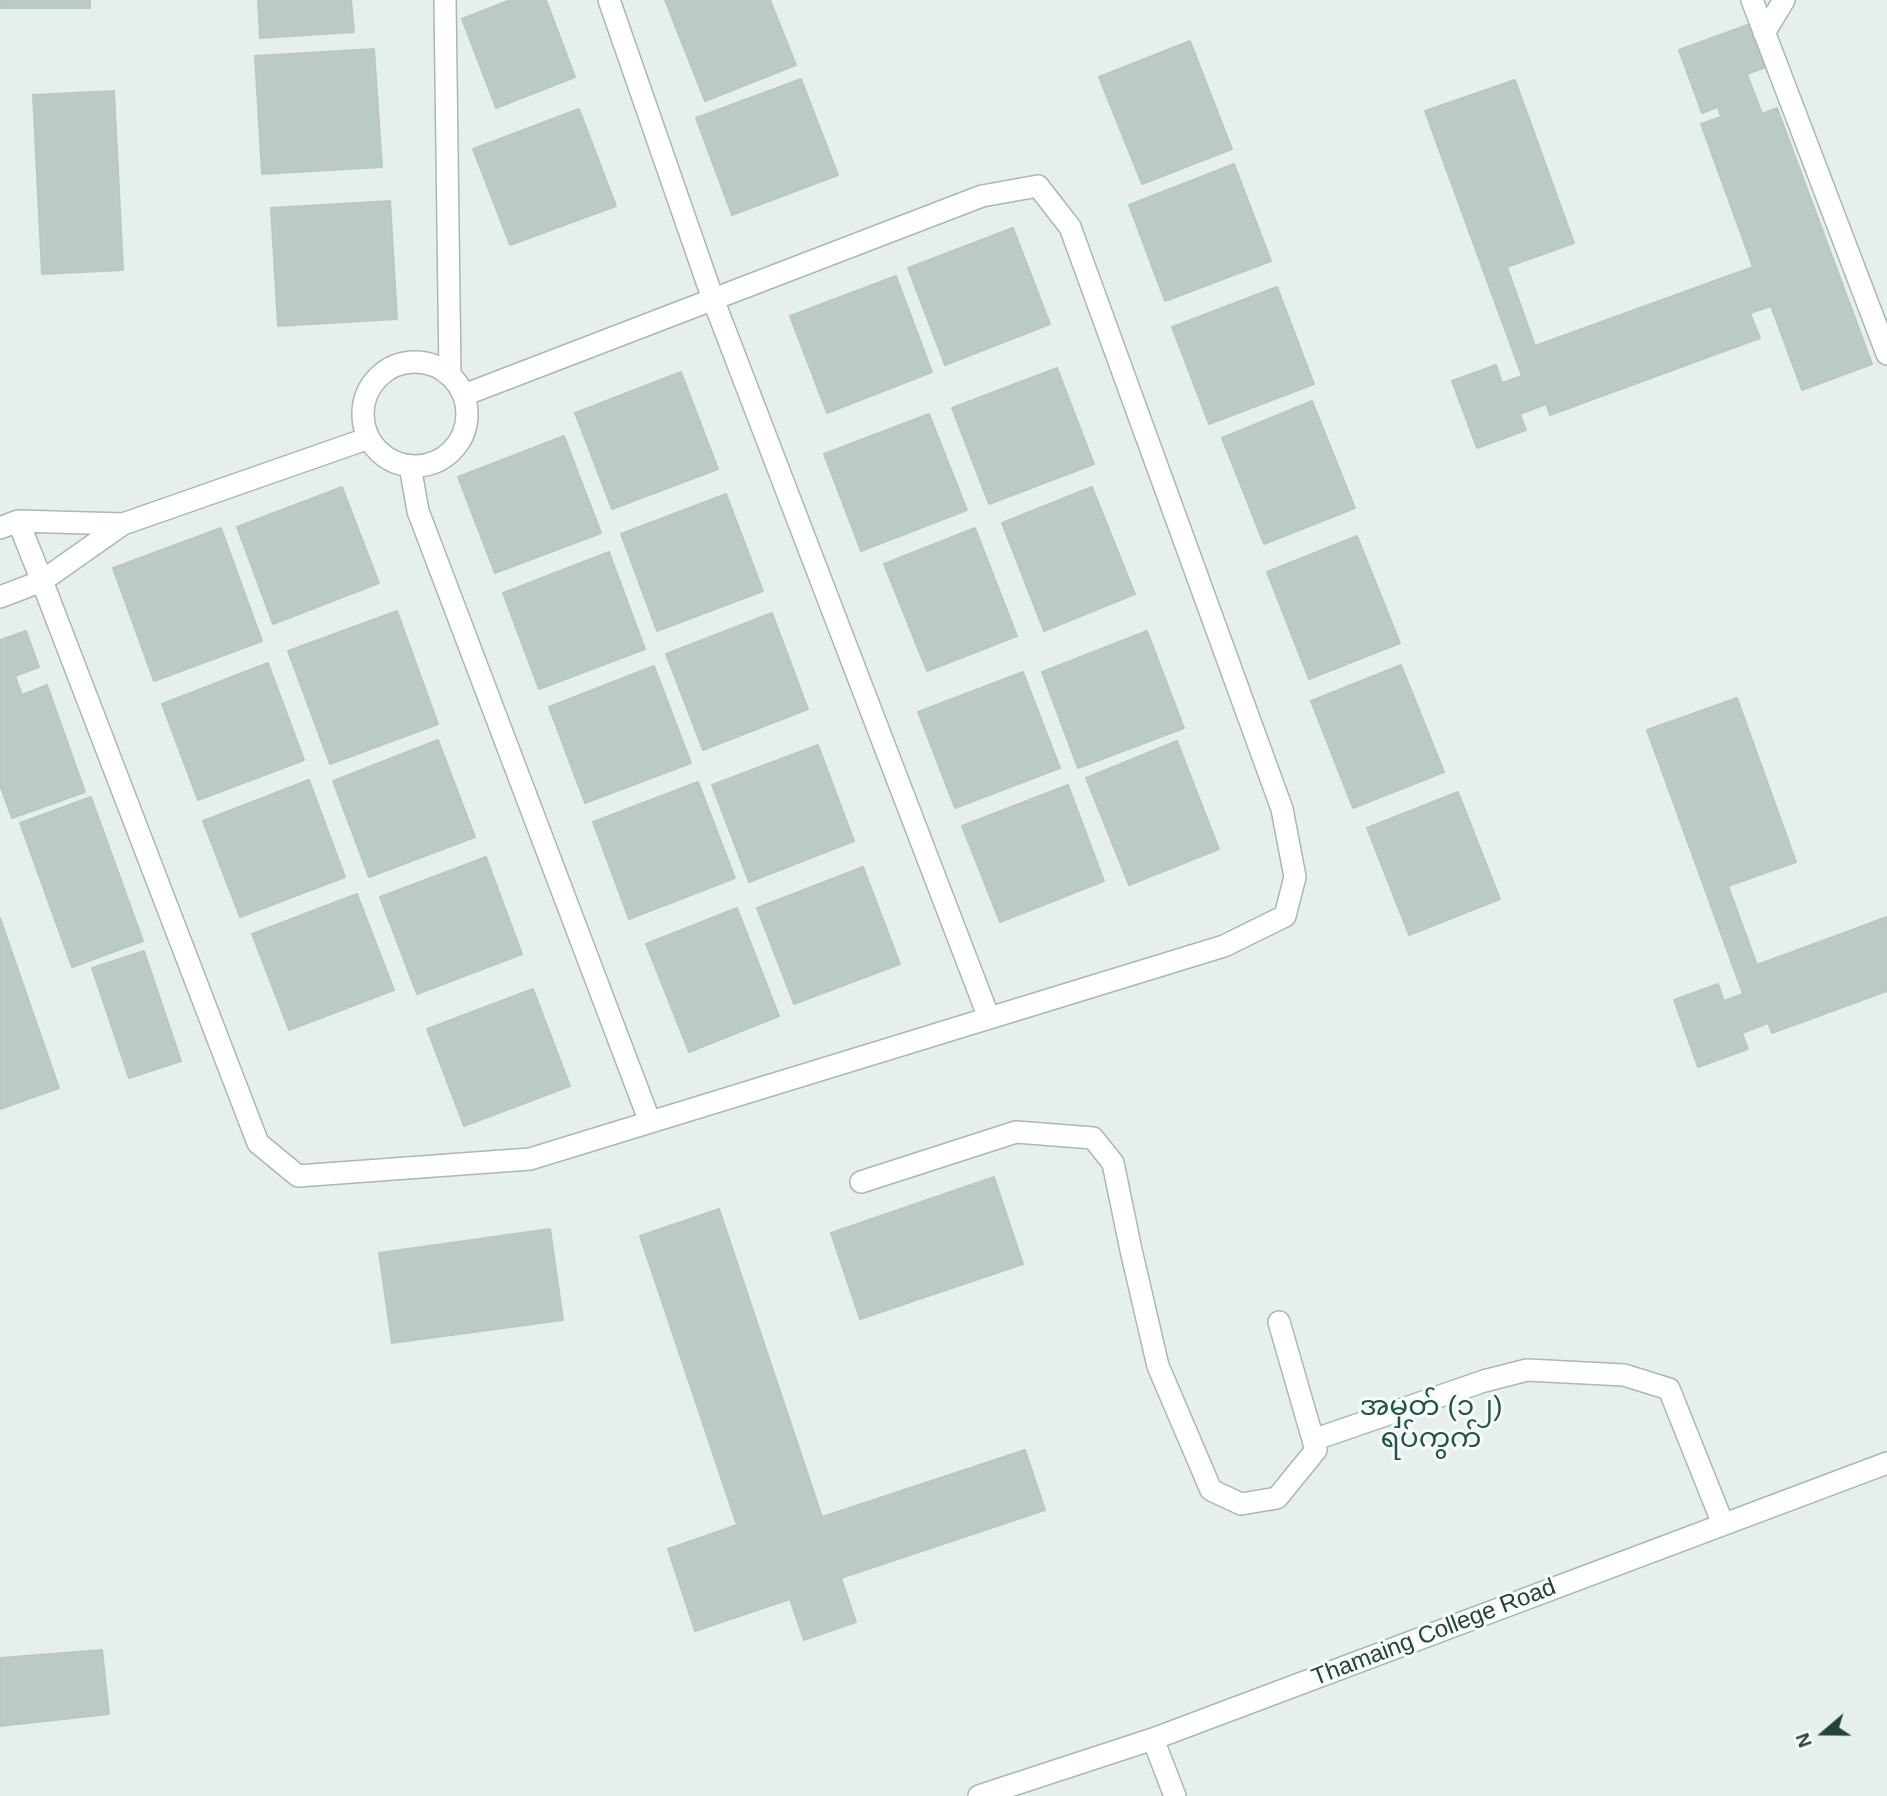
<!DOCTYPE html>
<meta charset="utf-8">
<style>
body{margin:0}
#map{position:relative;width:1887px;height:1796px;overflow:hidden;background:#e6efeb;font-family:Helvetica,sans-serif}
canvas{display:block}
.north{position:absolute;left:1789px;top:1698px;width:70px;height:70px;-webkit-text-stroke:5px #f7fbf9;paint-order:stroke;rotate:250deg;font-size:19px;font-weight:700;line-height:28px;text-align:center;color:#24423a}
.north::after{content:'';display:block;margin:auto;width:24px;height:32px;background:#24423a;clip-path:polygon(50% 0,100% 100%,50% 72%,0 100%)}
</style>
<div id="map">
<canvas width="1887" height="1796"></canvas>
<div class="north">N</div>
</div>
<script>
const g = document.querySelector('canvas').getContext('2d');
g.lineJoin = 'round';
function fill(path, color) { g.fillStyle = color; g.fill(path, 'evenodd'); }
function strokePath(path, color, width, dash) { g.strokeStyle = color; g.lineWidth = width; g.lineCap = dash ? 'butt' : 'round'; g.setLineDash(dash || []); g.stroke(path); }
function write(font, color, halo, rows, align = 'center') {
  g.font = font + ' Helvetica,"Noto Sans Myanmar",sans-serif'; g.lineWidth = 6; g.setLineDash([]); g.textBaseline = 'middle'; g.strokeStyle = halo; g.fillStyle = color; for (const [text, x, y, turn = 0] of rows) {
    g.save(); g.translate(x, y); g.rotate((+turn || 0) * Math.PI / 180); g.textAlign = isNaN(turn) ? turn : align; if (halo) g.strokeText(text, 0, 0); g.fillText(text, 0, 0); g.restore();
  }
}
const building = new Path2D(`
 M0 0H90V8H0Z
 M258 0H351L354 32 260 38Z
 M510 0H546L575 77 496 108 462 19Z
 M665 0H770L796 65 705 101Z
 M1753 23 1769 66 1747 74 1762 114 1777 108 1872 364 1802 390 1771 306 1750 313 1760 338 1550 415 1546 404 1520 414 1526 430 1477 448 1452 381 1496 365 1502 383 1522 376 1425 111 1515 80 1574 243 1507 267 1535 346 1753 267 1701 124 1721 117 1718 107 1702 113 1679 50Z
 M1190 41 1232 149 1142 184 1099 77Z
 M374 49 382 167 262 174 255 56Z
 M801 79 838 175 732 215 696 118Z
 M114 91 123 270 42 274 33 95Z
 M579 109 616 206 510 245 473 149Z
 M1234 164 1271 261 1165 301 1129 205Z
 M390 201 397 319 278 326 271 208Z
 M1013 228 1050 324 945 365 908 268Z
 M896 276 932 372 827 413 790 316Z
 M1277 287 1314 384 1209 424 1172 327Z
 M1057 368 1094 464 989 504 952 408Z
 M681 372 718 469 612 509 575 413Z
 M1312 401 1355 508 1264 544 1222 438Z
 M929 414 967 510 861 551 824 454Z
 M564 436 601 533 495 573 458 477Z
 M342 487 379 583 273 624 237 527Z
 M1092 487 1135 594 1044 631 1002 523Z
 M726 494 763 591 657 631 621 534Z
 M221 528 262 641 154 681 113 568Z
 M975 528 1017 636 927 671 884 564Z
 M1357 536 1400 643 1309 679 1267 572Z
 M609 552 645 649 539 689 503 593Z
 M397 611 438 724 330 764 288 651Z
 M772 613 808 709 703 750 666 654Z
 M26 631 39 667 15 676 22 695 47 685 85 792 12 818 0 785V640Z
 M1147 631 1184 728 1078 768 1042 672Z
 M268 663 304 760 198 800 162 704Z
 M1401 665 1444 772 1353 808 1311 701Z
 M654 666 691 763 585 803 549 707Z
 M1023 672 1060 768 955 808 918 712Z
 M1737 698 1796 862 1728 886 1757 965 1887 917V991L1772 1033 1768 1023 1742 1033 1748 1049 1698 1067 1674 1000 1718 984 1724 1001 1743 994 1647 730Z
 M438 740 475 837 369 877 333 781Z
 M1177 741 1219 849 1129 885 1086 778Z
 M818 745 854 841 749 882 712 785Z
 M309 780 345 877 240 917 203 821Z
 M698 782 735 878 629 919 593 822Z
 M1068 785 1104 881 1000 922 962 826Z
 M1458 792 1500 899 1409 935 1367 828Z
 M91 797 143 941 72 967 20 823Z
 M486 857 522 954 417 994 380 897Z
 M863 867 900 964 794 1004 757 908Z
 M357 894 394 990 289 1030 252 934Z
 M737 908 779 1016 689 1052 646 944Z
 M0 918 59 1088 0 1109Z
 M144 951 181 1061 129 1078 92 968Z
 M533 989 570 1086 464 1126 427 1029Z
 M994 1177 1023 1264 860 1319 831 1233Z
 M719 1209 822 1517 1025 1450 1045 1510 841 1578 856 1622 804 1640 790 1599 695 1631 668 1549 737 1525 640 1236Z
 M550 1229 563 1320 392 1343 379 1253Z
 M102 1650 109 1714 0 1726V1658Z`);
fill(building, '#bbcac4');
strokePath(building, '#b8c9c2', 2);
const minor = new Path2D(`
 M445 0 450 375
 M609 0 713 299 989 1018
 M1752 0 1887 354
 M1764 33 1784 0
 M363 414a52 52 0 1 1 104 0a52 52 0 1 1-104 0Z
 M410 466 418 511 650 1122
 M18 521 42 581 258 1143 298 1176 530 1159 1224 946 1285 916 1295 877 1282 809 1070 227 1038 186 982 196 464 395
 M0 528 18 521 123 524
 M0 597 42 581 123 524 369 438
 M861 1182 1016 1132 1093 1138 1113 1163 1131 1250 1158 1366 1211 1490 1241 1504 1277 1498 1316 1450 1279 1322
 M1313 1440 1484 1381 1527 1370 1624 1375 1669 1389 1723 1524
 M1153 1739 1175 1796
 M979 1796 1153 1739 1887 1463`);
strokePath(minor, '#a8b8b2', 24);
strokePath(minor, '#fff', 21);
write('24px', '#24423a', '#f7fbf9', [
 ["Thamaing College Road",1434,1633,-21]
]);
write('28px', '#1f5548', '#f7fbf9', [
 ["အမှတ် (၁၂)",1431,1407],
 ["ရပ်ကွက်",1431,1439]
]);
</script>
